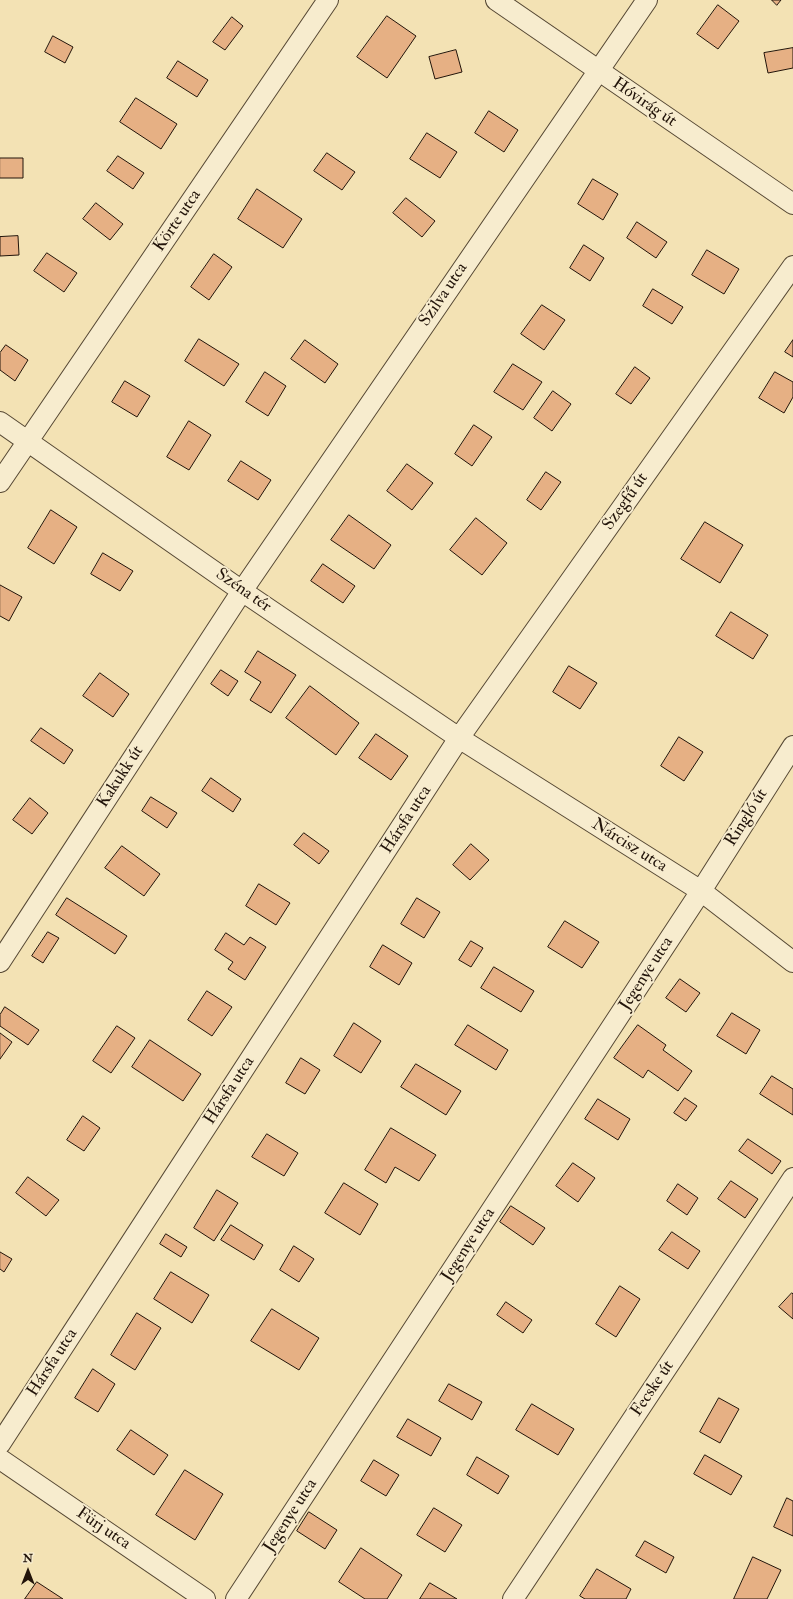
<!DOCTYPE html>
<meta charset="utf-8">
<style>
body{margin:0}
#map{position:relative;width:793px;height:1599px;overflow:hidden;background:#f3e2b4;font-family:"IM FELL Double Pica",serif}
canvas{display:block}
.north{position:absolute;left:8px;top:1551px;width:40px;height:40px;-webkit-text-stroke:3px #f7ecce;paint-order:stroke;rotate:0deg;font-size:11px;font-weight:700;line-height:16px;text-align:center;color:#22140a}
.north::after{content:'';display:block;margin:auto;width:14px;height:18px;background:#22140a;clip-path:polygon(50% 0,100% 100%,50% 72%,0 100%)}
</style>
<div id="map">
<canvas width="793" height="1599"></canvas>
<div class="north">N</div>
</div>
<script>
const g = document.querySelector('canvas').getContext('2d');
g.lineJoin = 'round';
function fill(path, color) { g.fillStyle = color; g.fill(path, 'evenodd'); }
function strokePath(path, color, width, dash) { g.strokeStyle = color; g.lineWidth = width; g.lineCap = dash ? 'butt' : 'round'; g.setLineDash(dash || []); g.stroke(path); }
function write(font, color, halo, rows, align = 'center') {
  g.font = font + ' "IM FELL Double Pica",serif'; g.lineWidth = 4; g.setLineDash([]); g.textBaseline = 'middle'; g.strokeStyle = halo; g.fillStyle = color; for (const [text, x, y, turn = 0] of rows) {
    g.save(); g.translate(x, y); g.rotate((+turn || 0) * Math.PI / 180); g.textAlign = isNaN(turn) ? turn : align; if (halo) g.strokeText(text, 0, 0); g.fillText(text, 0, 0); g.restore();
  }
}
const building = new Path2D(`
 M772 0H781L777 5Z
 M718 5 739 21 718 49 697 34Z
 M387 16 416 36 387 78 357 57Z
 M232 17 243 26 225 50 213 42Z
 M53 36 73 47 65 63 45 52Z
 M793 48V68L768 73 764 53Z
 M456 50 462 72 435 79 429 57Z
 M178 61 208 80 197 97 167 78Z
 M136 98 177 124 161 149 120 122Z
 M489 111 518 130 504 152 475 133Z
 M427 133 457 152 440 178 410 159Z
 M327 153 355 172 342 190 314 171Z
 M118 156 144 173 133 189 107 171Z
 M0 158H23V178H0Z
 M593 179 618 194 603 220 578 204Z
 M257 189 302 219 283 248 238 219Z
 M406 198 435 221 422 237 393 213Z
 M96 203 123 224 110 240 83 219Z
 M637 222 667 242 656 258 627 238Z
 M18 236 19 255 0 256V237Z
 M584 245 604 258 590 281 570 268Z
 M707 250 739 269 724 294 692 275Z
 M47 253 77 273 64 292 34 271Z
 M214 254 232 267 209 300 191 287Z
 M653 289 683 307 672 324 643 306Z
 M542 305 565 320 544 350 521 334Z
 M199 339 239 364 224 386 185 361Z
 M305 340 338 364 325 383 291 359Z
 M793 340V357L785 352Z
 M6 345 28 360 15 381 0 370V353Z
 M513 364 542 382 523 410 494 392Z
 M635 367 650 378 631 404 616 394Z
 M265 372 286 386 268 416 246 402Z
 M775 372 793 382V397L784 413 759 398Z
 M125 381 150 396 137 417 112 402Z
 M553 391 571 404 552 431 534 418Z
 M189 421 211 435 189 470 167 457Z
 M474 425 492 437 472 466 455 454Z
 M241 461 271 480 258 500 228 481Z
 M407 464 433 483 412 510 387 491Z
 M546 472 561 482 541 510 527 500Z
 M51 510 77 527 54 564 28 548Z
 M349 515 391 545 374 569 331 540Z
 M476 518 507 543 482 575 450 550Z
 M705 522 743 545 720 583 681 559Z
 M103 553 133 571 120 591 91 574Z
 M323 564 355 586 343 603 311 581Z
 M0 585 22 597 9 621 0 616Z
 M731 612 768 635 753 659 716 636Z
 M258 651 296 675 271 713 250 700 261 682 245 672Z
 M569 666 597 683 580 709 553 692Z
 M221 670 238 681 228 696 211 684Z
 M100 673 129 694 113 717 83 696Z
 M310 686 359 723 336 755 286 718Z
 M41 728 73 750 64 764 31 741Z
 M376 734 408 756 391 780 359 758Z
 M679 737 703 752 684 781 661 766Z
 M211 778 241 799 233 812 202 791Z
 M151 797 177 813 167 828 142 811Z
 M30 798 48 813 32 834 13 820Z
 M304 833 329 851 319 864 294 845Z
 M471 844 489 860 470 880 453 865Z
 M122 846 160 874 144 896 105 868Z
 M259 884 290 903 276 925 246 906Z
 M67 898 127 936 115 954 56 915Z
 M417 898 440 912 424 938 401 924Z
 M565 921 599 942 582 968 548 947Z
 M48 932 59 938 43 963 32 956Z
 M226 933 244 945 250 937 266 947 245 980 228 969 233 962 215 950Z
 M471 941 483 948 471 967 459 960Z
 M383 945 412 963 399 985 370 967Z
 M494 967 534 991 521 1012 481 988Z
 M680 979 700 993 686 1012 666 998Z
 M207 991 232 1007 212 1036 188 1020Z
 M5 1007 39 1030 28 1045 0 1026V1015Z
 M732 1013 760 1030 746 1054 717 1036Z
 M354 1023 381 1041 361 1073 334 1056Z
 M468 1025 508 1050 496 1070 455 1045Z
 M638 1025 666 1045 663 1050 692 1071 678 1091 648 1070 643 1078 614 1058Z
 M117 1026 135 1038 111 1073 93 1061Z
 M0 1033 12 1042 0 1059Z
 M150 1040 201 1074 183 1101 132 1067Z
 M301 1058 320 1070 305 1094 286 1083Z
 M416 1064 461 1091 446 1115 401 1087Z
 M772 1076 793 1089V1115L760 1094Z
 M685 1098 697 1106 686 1121 674 1113Z
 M598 1099 630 1119 618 1140 585 1119Z
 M83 1116 100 1128 84 1151 67 1140Z
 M391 1128 436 1155 419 1181 395 1167 386 1183 365 1170Z
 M267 1134 298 1153 284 1176 252 1157Z
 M748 1139 781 1161 772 1174 739 1151Z
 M573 1163 595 1178 578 1202 556 1186Z
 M28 1177 59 1200 46 1216 16 1193Z
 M731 1181 758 1199 745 1218 718 1199Z
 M344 1183 378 1204 360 1235 325 1213Z
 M678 1184 698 1198 687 1215 667 1201Z
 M217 1190 238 1203 214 1241 194 1228Z
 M511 1206 545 1228 533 1245 500 1222Z
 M231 1225 263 1245 254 1260 221 1240Z
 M672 1232 700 1251 688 1269 659 1250Z
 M166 1234 187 1247 181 1257 160 1244Z
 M294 1246 314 1259 299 1282 280 1270Z
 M0 1252 12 1259 4 1272 0 1269Z
 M171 1272 209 1295 192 1323 154 1299Z
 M620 1286 640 1299 616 1337 596 1324Z
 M792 1293 793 1294V1319L779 1307Z
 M506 1302 532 1320 523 1333 497 1315Z
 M272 1309 319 1338 299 1370 251 1341Z
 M137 1313 161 1328 135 1370 111 1355Z
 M93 1369 115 1384 98 1412 75 1398Z
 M449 1384 482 1402 472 1420 439 1401Z
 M719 1398 739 1409 720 1443 700 1432Z
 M532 1404 574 1429 558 1455 516 1430Z
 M408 1419 441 1438 431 1456 397 1437Z
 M131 1430 168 1455 154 1475 117 1450Z
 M705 1455 742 1476 731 1495 694 1474Z
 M477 1457 509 1476 498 1494 467 1475Z
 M374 1460 399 1475 386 1496 361 1481Z
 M185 1470 223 1494 195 1540 156 1515Z
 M787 1498 793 1501V1536L774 1527Z
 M434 1508 462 1525 445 1552 417 1535Z
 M309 1512 337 1530 325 1549 297 1531Z
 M645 1541 674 1557 666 1573 636 1556Z
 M361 1548 402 1575 387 1599H365L339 1582Z
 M753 1557 781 1570 767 1599H734Z
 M597 1569 631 1589 626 1599H585L580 1596Z
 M37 1582 63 1599H25Z
 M430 1583 457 1599H420Z`);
fill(building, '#e6b084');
strokePath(building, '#22140a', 1);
const street = new Path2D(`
 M496 0 793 204
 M0 422 242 591 459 738 701 891 793 962
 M0 482 328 0
 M0 962 242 591 647 0
 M0 1444 459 738 793 266
 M0 1459 205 1599
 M236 1599 701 891 793 746
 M513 1599 793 1178`);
strokePath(street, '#564834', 22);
strokePath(street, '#f7ecce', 20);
write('17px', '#22140a', '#f7ecce', [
 ["Hóvirág út",644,103,34],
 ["Körte utca",178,221,-56],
 ["Szilva utca",444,295,-56],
 ["Szegfű út",626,502,-55],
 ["Széna tér",243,591,35],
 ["Kakukk út",121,777,-57],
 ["Ringló út",747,818,-58],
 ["Hársfa utca",407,820,-57],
 ["Nárcisz utca",629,846,32],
 ["Jegenye utca",647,974,-57],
 ["Hársfa utca",230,1091,-57],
 ["Jegenye utca",469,1245,-57],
 ["Hársfa utca",53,1363,-57],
 ["Fecske út",653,1389,-56],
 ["Jegenye utca",291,1516,-57],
 ["Fürj utca",103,1529,34]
]);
</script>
